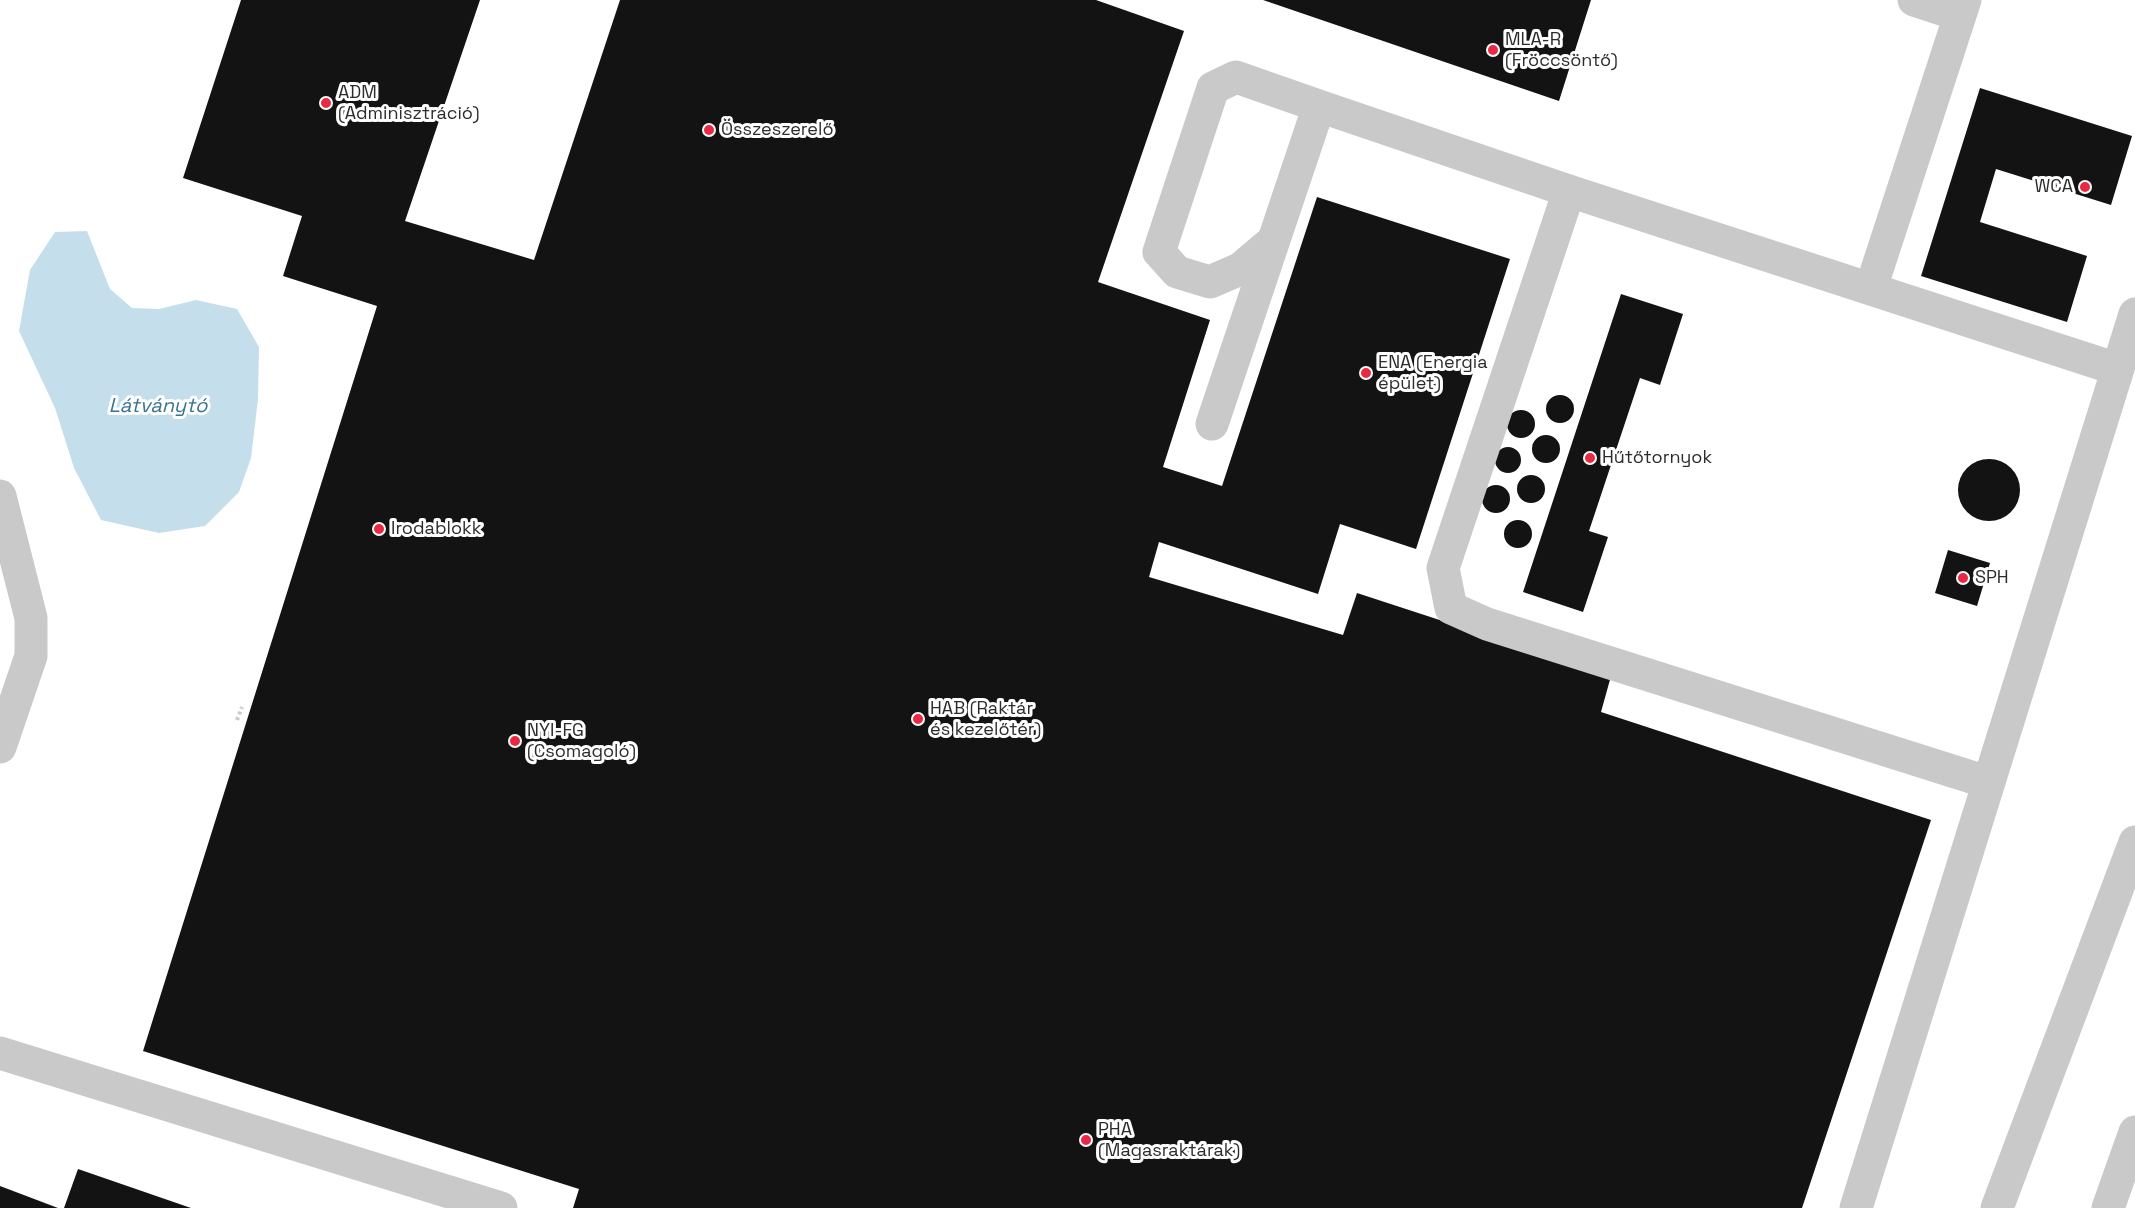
<!DOCTYPE html>
<meta charset="utf-8">
<style>
body{margin:0}
canvas{display:block;background:#fff}
</style>
<canvas width="2135" height="1208"></canvas>
<script>
const g = document.querySelector('canvas').getContext('2d');
g.lineJoin = 'round';
function fill(path, color) { g.fillStyle = color; g.fill(path, 'evenodd'); }
function strokePath(path, color, width, dash) { g.strokeStyle = color; g.lineWidth = width; g.lineCap = dash ? 'butt' : 'round'; g.setLineDash(dash || []); g.stroke(path); }
function write(font, color, halo, rows, align = 'center') {
  g.font = font + ' "Space Grotesk",sans-serif'; g.lineWidth = 6; g.setLineDash([]); g.textBaseline = 'middle'; g.strokeStyle = halo; g.fillStyle = color; for (const [text, x, y, turn = 0] of rows) {
    g.save(); g.translate(x, y); g.rotate((+turn || 0) * Math.PI / 180); g.textAlign = isNaN(turn) ? turn : align; if (halo) g.strokeText(text, 0, 0); g.fillText(text, 0, 0); g.restore();
  }
}
fill(new Path2D(`
 M87 231 110 289 132 308 159 309 196 300 237 309 259 347 258 399 251 458 239 492 205 526 159 533 101 520 74 468 55 408 19 331 30 270 55 232Z`), '#c4dfeb');
fill(new Path2D(`
 M241 0H480L405 221 534 260 620 0H1096L1184 31 1098 282 1210 320 1163 467 1222 486 1317 197 1510 259 1416 549 1340 524 1318 594 1159 542 1149 577 1343 635 1357 593 1611 676 1601 712 1931 820 1802 1208H573L579 1189 143 1051 377 306 283 276 302 216 183 178Z
 M1263 0H1591L1559 101Z
 M1980 88 2132 136 2111 205 1996 169 1980 222 2087 256 2067 322 1921 276Z
 M1621 294 1683 314 1660 385 1640 378 1589 531 1608 537 1583 612 1523 592Z
 M1546 409a14 14 0 1 1 28 0a14 14 0 1 1-28 0Z
 M1507 424a14 14 0 1 1 28 0a14 14 0 1 1-28 0Z
 M1532 449a14 14 0 1 1 28 0a14 14 0 1 1-28 0Z
 M1495 460a13 13 0 1 1 26 0a13 13 0 1 1-26 0Z
 M1958 490a31 31 0 1 1 62 0a31 31 0 1 1-62 0Z
 M1517 489a14 14 0 1 1 28 0a14 14 0 1 1-28 0Z
 M1482 499a14 14 0 1 1 28 0a14 14 0 1 1-28 0Z
 M1504 534a14 14 0 1 1 28 0a14 14 0 1 1-28 0Z
 M1948 550 1990 563 1977 606 1935 593Z
 M78 1169 191 1208H64Z
 M0 1186 58 1208H0Z`), '#131313');
strokePath(new Path2D(`
 M237 720 242 707`), '#c9c9c9', 4, [3, 3]);
strokePath(new Path2D(`
 M1914 0 1960 15
 M1569 191 1443 568 1451 608 1487 624 1987 782
 M1273 241 1240 269 1210 282 1177 272 1159 252 1213 88 1236 77 1319 106
 M1871 288 1965 0
 M1212 424 1319 106 1569 191 2117 369
 M0 496 31 618V656L0 747
 M0 1053 501 1208
 M1856 1208 2135 314
 M1997 1208 2135 842
 M2108 1208 2135 1132`), '#c9c9c9', 33);
for (const [x, y, r, color] of [
 [1493,50,6,"#e92843"],
 [326,103,6,"#e92843"],
 [709,130,6,"#e92843"],
 [2085,187,6,"#e92843"],
 [1366,373,6,"#e92843"],
 [1590,458,6,"#e92843"],
 [379,529,6,"#e92843"],
 [1963,578,6,"#e92843"],
 [918,719,6,"#e92843"],
 [515,741,6,"#e92843"],
 [1086,1140,6,"#e92843"]
]) { const dot = new Path2D(); dot.arc(x, y, r, 0, 2 * Math.PI); g.fillStyle = color; g.fill(dot); strokePath(dot, '#fff', 2); }
write('18px', '#2c2c2c', '#fff', [
 ["MLA-R",1505,40],
 ["(Fröccsöntő)",1505,61],
 ["ADM",338,93],
 ["(Adminisztráció)",338,114],
 ["Összeszerelő",721,130],
 ["WCA",2073,187,"right"],
 ["ENA (Energia",1378,363],
 ["épület)",1378,384],
 ["Hűtőtornyok",1602,458],
 ["Irodablokk",391,529],
 ["SPH",1975,578],
 ["HAB (Raktár",930,709],
 ["és kezelőtér)",930,730],
 ["NYI-FG",527,731],
 ["(Csomagoló)",527,752],
 ["PHA",1098,1130],
 ["(Magasraktárak)",1098,1151]
], 'left');
write('italic 20px', '#397490', '#fff', [
 ["Látványtó",158,407]
]);
</script>
